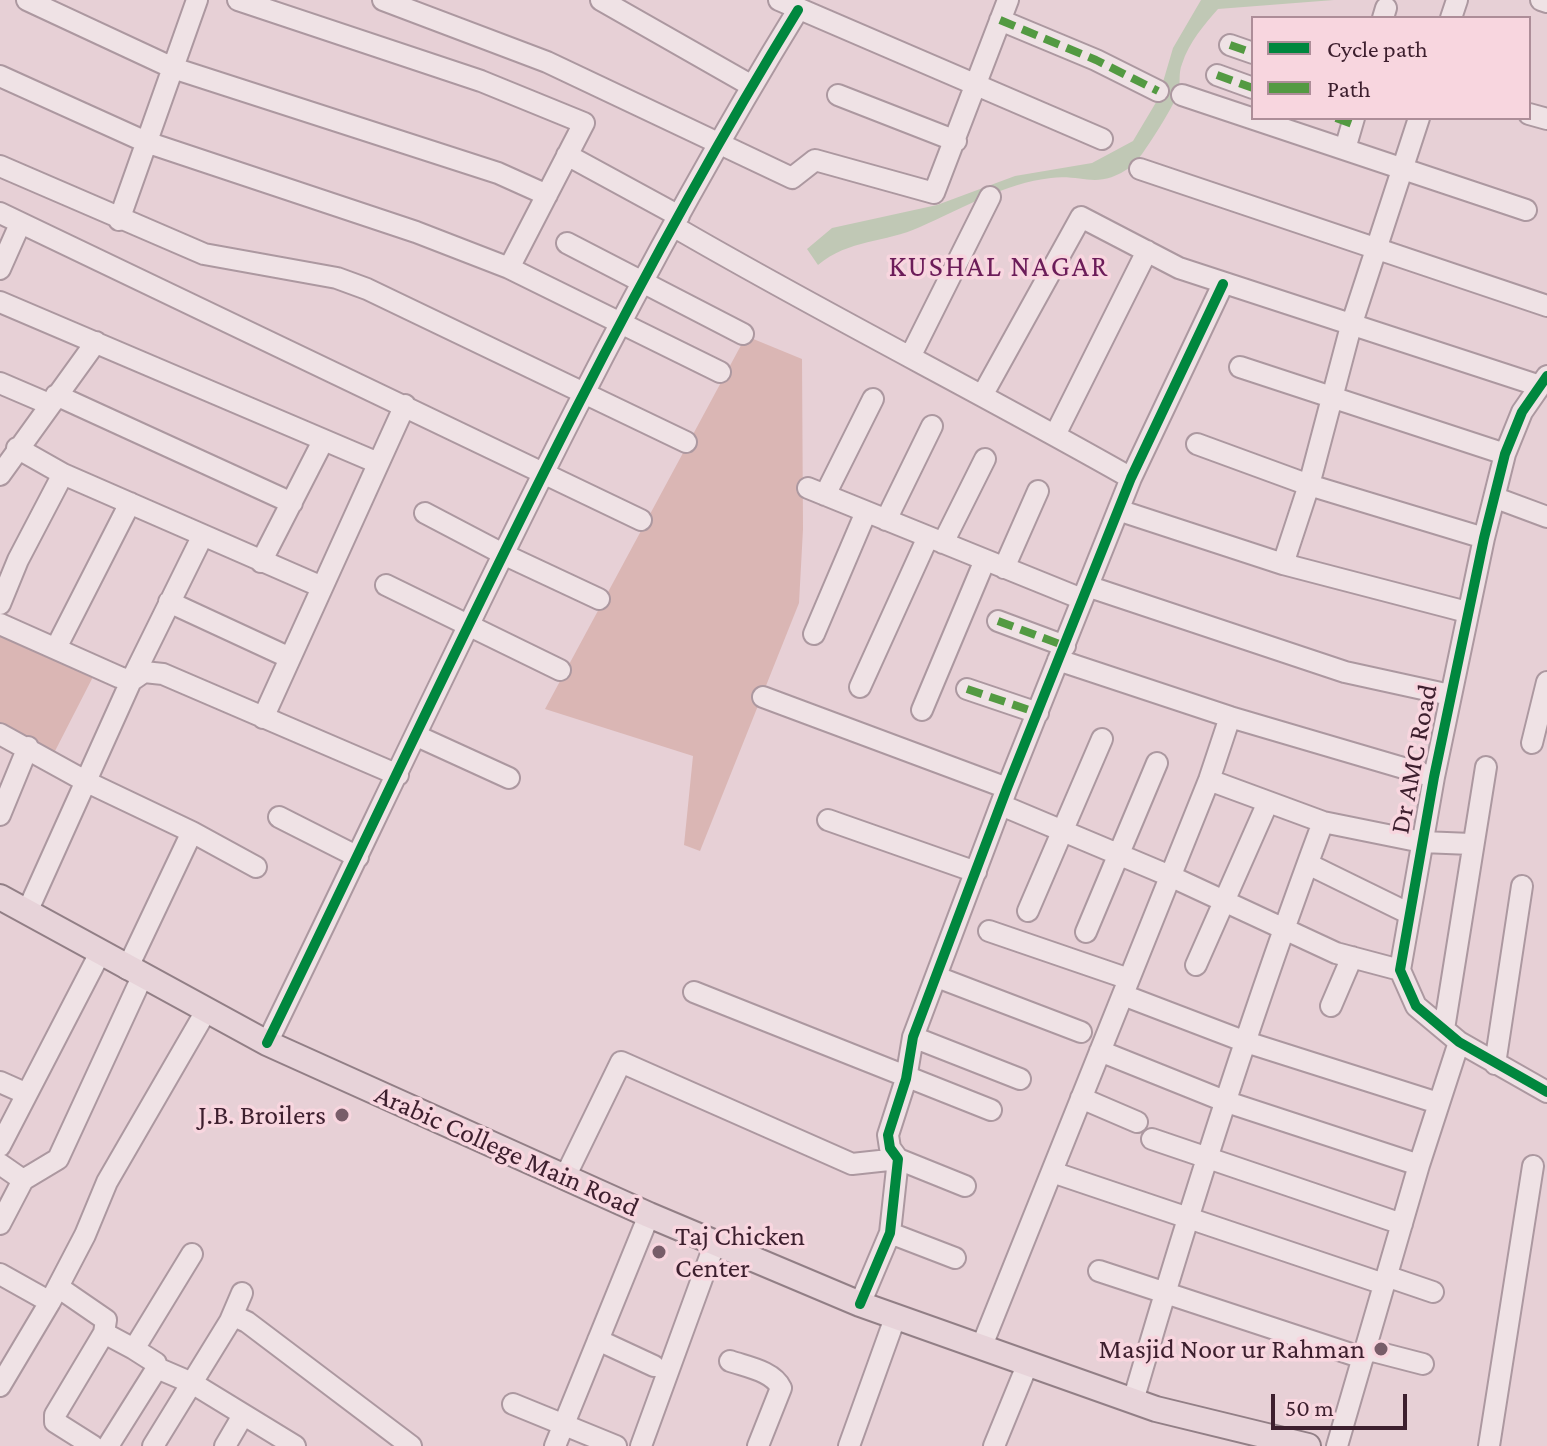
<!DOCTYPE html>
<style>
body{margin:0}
#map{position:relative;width:1547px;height:1446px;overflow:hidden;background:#e7d0d6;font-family:"Crimson Pro",serif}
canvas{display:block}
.legend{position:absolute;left:1251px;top:16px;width:280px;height:104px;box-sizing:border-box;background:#f8d6df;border:2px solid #ad8d98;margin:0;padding:10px 14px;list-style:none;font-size:24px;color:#3d1f2e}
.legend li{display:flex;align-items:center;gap:16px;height:40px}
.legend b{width:40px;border:2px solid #ad8d98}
.scale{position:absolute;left:1271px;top:1394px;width:136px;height:36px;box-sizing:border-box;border:4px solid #3d1f2e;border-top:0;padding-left:10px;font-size:24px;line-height:28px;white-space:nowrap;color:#3d1f2e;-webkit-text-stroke:6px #f8d6df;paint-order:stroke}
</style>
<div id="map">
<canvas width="1547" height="1446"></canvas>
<ul class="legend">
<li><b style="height:10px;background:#00873e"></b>Cycle path</li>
<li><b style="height:10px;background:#539a42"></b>Path</li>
</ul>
<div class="scale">50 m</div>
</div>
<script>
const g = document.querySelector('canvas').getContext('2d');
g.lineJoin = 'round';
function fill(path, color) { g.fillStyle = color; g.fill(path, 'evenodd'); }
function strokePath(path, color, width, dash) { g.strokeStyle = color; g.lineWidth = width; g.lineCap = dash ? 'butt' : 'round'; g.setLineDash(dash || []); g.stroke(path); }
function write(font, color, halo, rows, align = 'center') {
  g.font = font + ' "Crimson Pro",serif'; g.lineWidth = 7; g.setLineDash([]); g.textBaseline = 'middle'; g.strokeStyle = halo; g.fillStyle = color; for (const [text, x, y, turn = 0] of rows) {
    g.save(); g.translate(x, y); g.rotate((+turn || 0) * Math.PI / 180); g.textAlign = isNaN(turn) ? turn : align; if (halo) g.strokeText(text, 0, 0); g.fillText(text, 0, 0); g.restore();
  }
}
fill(new Path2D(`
 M746 336 802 359 803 529 799 603 700 851 684 845 693 756 545 709Z
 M0 624 96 671 54 753 0 726Z`), '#dab6b4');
fill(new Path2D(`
 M1201 0H1334L1218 9C1204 25 1189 42 1182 64 1178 73 1181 85 1178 94 1173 107 1141 159 1132 166 1097 191 1085 174 1051 178 1005 183 961 209 920 227 885 243 849 239 818 265L807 249 832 228 937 205 1015 176 1092 163 1133 141 1158 99 1173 48Z`), '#c0c8b5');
const minor = new Path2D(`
 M27 0 173 68 498 173 547 195
 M238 0 481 81 584 123 509 268
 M383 0 547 62 792 178 815 160 934 193 1008 0
 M601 0 752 86
 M779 0 1102 139
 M1541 0 1547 2
 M1383 18 1386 8
 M1451 18 1457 0
 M1000 20 1096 60 1158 91
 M1230 45 1253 53
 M1217 75 1253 88
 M0 76 146 142 416 232 509 268 720 372
 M838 95 956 141
 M1182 95 1526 210
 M1529 114 1547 119
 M1345 149 1354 118
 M567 155 679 216
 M0 166 204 254 337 278 367 289 686 442
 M1140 169 1547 306
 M0 213 641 520
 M119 220 197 0
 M673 226C824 314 980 392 1131 478
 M567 243 743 334
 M0 269 20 224
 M0 302 378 463
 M910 357 990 197
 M1240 367 1505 454
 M1547 376 1522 412 1505 454 1484 538 1434 777 1400 970 1416 1006 1459 1042 1547 1092
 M0 383 49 404
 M983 394 1081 217 1179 268 1540 386
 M56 395 292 503
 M1055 435 1147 251
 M1197 444 1309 485 1484 538
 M17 448 63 474
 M0 475 96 342
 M808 488 1082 599
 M825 495 873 399
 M1496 498 1547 517
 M1121 511 1283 564 1309 485 1351 326 1419 118
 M425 513 505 555 599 599
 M886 520 932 426
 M943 543 985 459
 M261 562 323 441
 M1283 564 1467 612
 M1004 568 1038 491
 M386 585 560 670
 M1090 587 1345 672 1450 695
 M169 602 290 658
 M0 604 18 560 63 474 322 587
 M998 621 1065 646
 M0 624 119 677 131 681 144 672 163 674 398 775
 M814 634 866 512
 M56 648 130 503
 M1058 660 1230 717 1434 777
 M860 687 928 537
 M967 689 1038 713
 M763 697 1007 788
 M922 710 985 560
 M263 718 405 405
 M0 734 87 782 192 832 127 969
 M417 736 509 778
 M1532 743 1547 682
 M1001 805 1170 876 1336 953 1400 970
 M0 815 28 747
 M279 817 358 857
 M828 820 976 872
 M1323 822 1422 842 1471 844
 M192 832 256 867
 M1308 864 1408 913
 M1028 911 1102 739
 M27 912 131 681 202 537
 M989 931 1129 979
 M1086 932 1157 763
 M1196 965 1268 802
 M937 977 1081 1032
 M694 992 991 1110
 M1123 995 1246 1042 1438 1103
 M1331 1006 1352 957
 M1444 1029 1486 767
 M913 1037 1020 1079
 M267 1043C437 695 595 340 798 10
 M1100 1051 1227 1102 1419 1165
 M1495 1064 1522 886
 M0 1082 27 1094
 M1081 1098 1137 1122
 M1152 1139 1402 1224
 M0 1146 100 953
 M0 1164 23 1180 0 1224
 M1052 1172 1384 1284
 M565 1177 621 1062 852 1164 898 1159 965 1186
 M23 1180 58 1159 142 977
 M890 1233 955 1258
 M1099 1271 1363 1358
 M0 1274 50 1302 0 1386
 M1386 1276 1433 1292
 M58 1287 106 1320 104 1333
 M50 1302 85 1235 107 1182 206 1011
 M860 1304 890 1233 898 1159 890 1148 888 1135 906 1079 913 1037 1007 788 1131 478 1223 284
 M230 1321 234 1316 247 1322 411 1446
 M598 1340 654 1366
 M981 1348 1209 780 1230 717
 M1365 1349 1423 1364
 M730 1361C747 1367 773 1371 781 1388L758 1446
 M157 1368 192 1383 295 1446
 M1133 1401C1190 1206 1252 1012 1323 822L1209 780
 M513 1404 616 1446
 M93 1446 55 1422V1415L104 1333 134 1349 192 1254
 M108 1446 157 1368 156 1363 134 1349
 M153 1446 230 1321 242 1293
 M225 1446 242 1417
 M555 1446 649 1215
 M641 1446 715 1243
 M849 1446 895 1318
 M994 1446 1028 1363
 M1337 1446 1419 1165 1459 1042
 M1489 1446 1533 1166`);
const major = new Path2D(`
 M0 897 267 1043 649 1215 860 1304 1156 1409 1308 1446`);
strokePath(minor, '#ac98a0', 24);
strokePath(major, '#927f86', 28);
strokePath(minor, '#efe2e5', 20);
strokePath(major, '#e7d3d9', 24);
strokePath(new Path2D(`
 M1000 20 1096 60 1158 91
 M1230 45 1253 53
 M1217 75 1253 88
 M1336 118 1352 124
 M998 621 1065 646
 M967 689 1038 713`), '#539a42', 8, [16, 8]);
strokePath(new Path2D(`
 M1547 376 1522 412 1505 454 1484 538 1434 777 1400 970 1416 1006 1459 1042 1547 1092
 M267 1043C437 695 595 340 798 10
 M860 1304 890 1233 898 1159 890 1148 888 1135 906 1079 913 1037 1007 788 1131 478 1223 284`), '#00873e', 10);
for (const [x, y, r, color] of [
 [342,1115,8,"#785d69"],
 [659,1252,8,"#785d69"],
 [1381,1349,8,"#785d69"]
]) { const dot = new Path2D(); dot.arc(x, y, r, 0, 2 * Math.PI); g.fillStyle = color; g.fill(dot); strokePath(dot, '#f8d6df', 3); }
write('28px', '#3d1f2e', '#f8d6df', [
 ["Dr AMC Road",1414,759,-79],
 ["Arabic College Main Road",507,1151,24]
]);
write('28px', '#3d1f2e', '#f8d6df', [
 ["J.B. Broilers",326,1115],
 ["Taj Chicken",675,1236,"left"],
 ["Center",675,1268,"left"],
 ["Masjid Noor ur Rahman",1365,1349]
], 'right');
g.letterSpacing = '2px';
write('30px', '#6c1c59', '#f8d6df', [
 ["KUSHAL NAGAR",999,267]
]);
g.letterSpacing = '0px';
</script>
